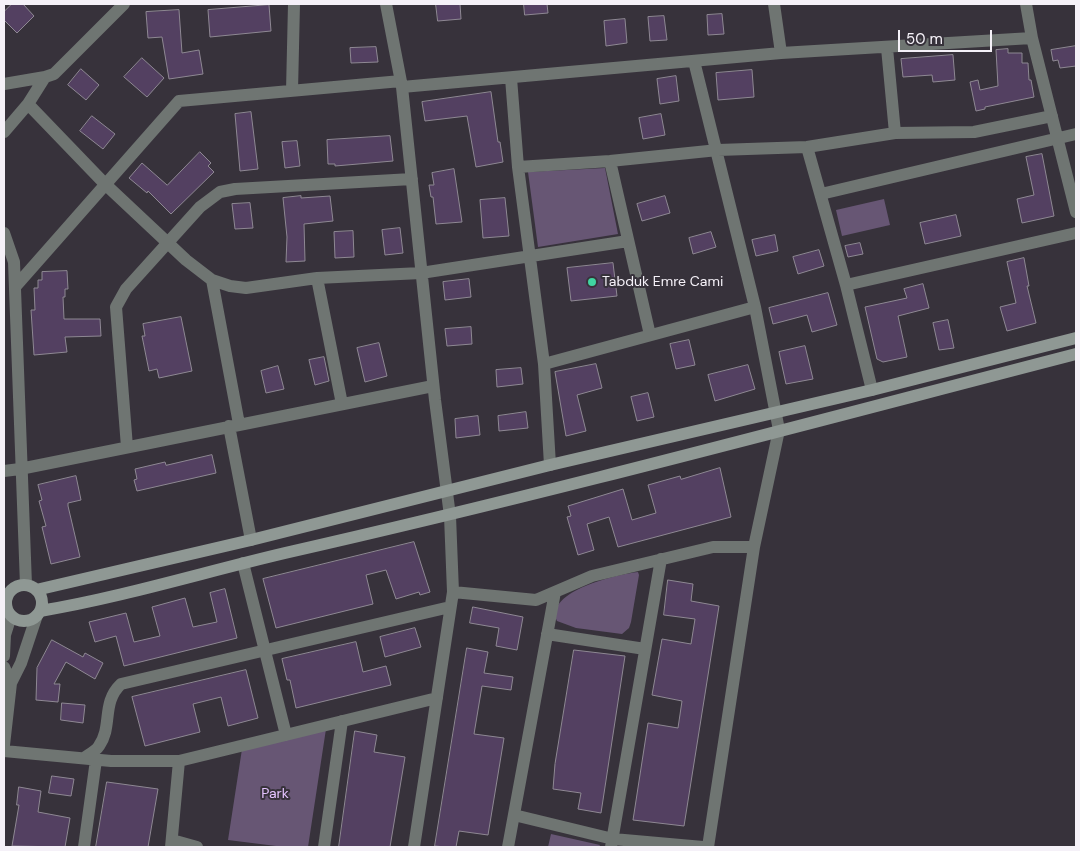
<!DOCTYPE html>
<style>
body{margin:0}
#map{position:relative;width:1080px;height:851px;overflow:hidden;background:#37323b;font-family:"DM Sans",sans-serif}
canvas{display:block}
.frame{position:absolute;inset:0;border:5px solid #f5f1f8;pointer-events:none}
.scale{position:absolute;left:898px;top:30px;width:94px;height:22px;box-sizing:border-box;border:2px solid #f5f1f8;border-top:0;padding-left:6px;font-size:15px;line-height:18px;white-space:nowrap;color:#f5f1f8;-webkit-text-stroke:4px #37323b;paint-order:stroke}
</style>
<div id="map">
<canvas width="1080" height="851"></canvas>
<div class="frame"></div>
<div class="scale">50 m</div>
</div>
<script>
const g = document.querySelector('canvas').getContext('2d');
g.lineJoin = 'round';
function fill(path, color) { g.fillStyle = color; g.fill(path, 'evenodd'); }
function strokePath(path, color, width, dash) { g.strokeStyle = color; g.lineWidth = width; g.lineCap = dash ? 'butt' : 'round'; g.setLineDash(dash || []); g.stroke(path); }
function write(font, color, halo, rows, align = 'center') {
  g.font = font + ' "DM Sans",sans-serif'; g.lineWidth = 4; g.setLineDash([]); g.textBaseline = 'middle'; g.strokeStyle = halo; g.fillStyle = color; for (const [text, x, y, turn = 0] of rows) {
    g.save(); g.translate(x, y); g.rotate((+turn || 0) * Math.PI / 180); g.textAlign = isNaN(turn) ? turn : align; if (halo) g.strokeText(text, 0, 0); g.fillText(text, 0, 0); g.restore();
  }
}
fill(new Path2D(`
 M605 168 618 234 538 247 528 172Z
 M884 199 890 225 842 236 836 210Z
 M638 572 639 575 631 622 629 628 622 634 576 628 557 621C544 591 619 574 638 572Z
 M326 729 308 847H284L228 840 242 749Z
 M551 834 600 845 599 847H548Z`), '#675674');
const building = new Path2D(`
 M12 4H23L34 16 17 33 4 20V12Z
 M436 4H460L461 19 438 21Z
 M524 4H547L548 13 525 15Z
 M269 5 271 31 210 37 208 10Z
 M179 10 182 53 199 50 203 74 169 79 162 37 148 38 146 12Z
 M722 14 724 34 708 35 707 15Z
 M664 16 667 40 650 41 648 17Z
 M625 19 627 43 606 46 604 21Z
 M1076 46V66L1060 68 1058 60 1053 61 1051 50Z
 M376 47 378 62 351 63 350 48Z
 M1008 49V53H1022V63H1028L1029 80H1031L1034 97 985 107V109L976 111 970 82 978 80 980 90 998 86 996 50Z
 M953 55 955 80 933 82 932 75 903 77 901 59Z
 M142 58 164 78 147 97 124 77Z
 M81 69 99 85 86 100 68 85Z
 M752 70 754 97 718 100 716 73Z
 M676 76 679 101 660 104 657 79Z
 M491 92 498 142H500L503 162 476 167 467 116 425 121 422 102Z
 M251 112 258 169 240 171 235 114Z
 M661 114 665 135 643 139 639 118Z
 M92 116 115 134 103 149 80 131Z
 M390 136 393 161 335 166V164H328L327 140Z
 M297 141 300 166 285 168 282 142Z
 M200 152 211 163 208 166 214 172 171 214 148 191 147 193 129 178 142 163 167 185Z
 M1042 154 1054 216 1022 223 1017 199 1034 195 1026 157Z
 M454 169 462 222 436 224 433 197H431L429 185H434L432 173Z
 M301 196V198L330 196 333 221 304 224 305 261 286 262 287 237 283 198Z
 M665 196 670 213 642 221 637 204Z
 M505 198 509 236 483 238 480 200Z
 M250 203 253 228 235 229 232 204Z
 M956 215 961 236 925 244 920 223Z
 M400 228 403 253 385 255 382 230Z
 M353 231 354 257 335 258 334 232Z
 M711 232 716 247 693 254 689 238Z
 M775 235 778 251 756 256 752 240Z
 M860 243 863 254 848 257 845 246Z
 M819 250 824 266 798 274 793 257Z
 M1024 258 1029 286H1027L1036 323 1007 331 1000 307 1016 303 1007 262Z
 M613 263 617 296 571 301 567 268Z
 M67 271 68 289H65V297H63L64 319H100L101 336 65 337 67 352 34 355 31 310H35L34 288H38V280H42V272Z
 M469 279 471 297 445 300 443 282Z
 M923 284 929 308 898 316 907 357 883 362 877 359 865 307 907 298 904 289Z
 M828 293 837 325 812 332 807 315 773 324 769 308Z
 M181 317 192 371 159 378 157 369 149 371 142 336H145L143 324Z
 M948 320 954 348 939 350 933 323Z
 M471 327 472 344 447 346 445 329Z
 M689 340 695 365 676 369 670 344Z
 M379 343 387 376 365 382 357 348Z
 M805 346 813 379 786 384 779 352Z
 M324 357 329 381 315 385 309 360Z
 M596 364 602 388 577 395 586 431 566 436 555 372Z
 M748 365 755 389 715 401 708 375Z
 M278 366 284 389 266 393 261 371Z
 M521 368 523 384 497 387 496 370Z
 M648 393 654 417 637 421 631 397Z
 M526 412 528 428 499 431 498 416Z
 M478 416 480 435 456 438 455 419Z
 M212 455 216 473 137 491 134 480 137 479 135 469 165 462 166 465Z
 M720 468 731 517 618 547 609 517 587 524 594 550 578 555 567 517 571 516 568 506 623 489 632 520 656 513 648 485 680 476 681 479Z
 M76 476 81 500 68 503V506L80 557 51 564 42 527 46 526 39 501 42 500 38 485Z
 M414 542 430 592 420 595 419 592 396 599 386 570 366 575 373 604 276 628 263 579Z
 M668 580 693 584 691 601 719 606 684 826 633 820 648 723 678 728 682 701 652 695 662 639 691 644 695 619 664 615Z
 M225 589 237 638 124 666 116 636 95 642 89 622 126 613 134 642 160 636 152 607 185 598 193 627 217 622 210 593Z
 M473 607 523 617 517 650 496 646 499 628 470 623Z
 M415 628 421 647 385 657 380 637Z
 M52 640 83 657 85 653 103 663 95 679 66 662 54 684H60L58 702 36 700 37 668Z
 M356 642 363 672 386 666 391 685 296 708 290 680H287L282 659Z
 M467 648 488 652 484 673 513 677 511 690 482 686 474 734 504 738 488 835 459 831 456 847H445L435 846Z
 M574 650 625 656 601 813 578 809 581 793 553 789 555 764Z
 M246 670 258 718 228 726 221 697 193 704 200 732 145 746 132 697Z
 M62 703 85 705 83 723 61 720Z
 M355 731 377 735 374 752 405 757 390 847H339Z
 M52 776 74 779 71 796 49 793Z
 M107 782 158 789 148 847H96Z
 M19 787 41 791 38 812 70 818 65 847 12 846 19 805H17Z`);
fill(building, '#534061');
strokePath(building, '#8e8893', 1);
strokePath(new Path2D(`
 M386 4 402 87 435 400 450 516 453 592 414 847
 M774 4 781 53
 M1026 4 1032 38 1076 212
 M887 48 895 133
 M694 61 755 307 779 430 754 547 708 847
 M511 78 518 167 544 364 550 465
 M4 84 45 77
 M402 87 781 53 1032 38
 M292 91 294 4
 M28 104 105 184 186 260 212 280 230 286 246 288 317 278 421 273 628 241
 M4 132 28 104 45 77 54 74 124 4
 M807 147 846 285 872 390
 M610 161 650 335
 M518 167 610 161 718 150 807 147 895 133 974 132 1052 116
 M821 194 1076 134
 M4 233 14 262 26 585
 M317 278 342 404
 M212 280 239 424
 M846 285 1076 233
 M15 287 179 101 401 81
 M544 364 755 307
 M229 426 251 540
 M127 447 116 307 126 289 200 207 220 192 235 189 412 179
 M4 471 20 469 433 386
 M243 563 286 735
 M453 592 536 600 592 576 713 547H754
 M547 634 645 649
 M4 656 5 635 11 616
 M4 667 11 683
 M4 745 11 683 21 663 37 615
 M4 751 111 761H179L437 698
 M84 758C88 755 96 751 99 746 113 726 101 703 121 684L450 607
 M514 815 613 839 703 847
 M172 840 197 847
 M84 847 96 760
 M171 847 179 761
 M324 847 342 721
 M508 847 555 592
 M611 847 661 559`), '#6f7572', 12);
strokePath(new Path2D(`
 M6 603a18 18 0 1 1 36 0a18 18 0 1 1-36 0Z
 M36 590 251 540 550 465 872 390 1076 338
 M40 611C123 597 204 572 285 553 550 493 813 422 1076 354`), '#8f9894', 12);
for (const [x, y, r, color] of [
 [592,282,5,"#40d4a1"]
]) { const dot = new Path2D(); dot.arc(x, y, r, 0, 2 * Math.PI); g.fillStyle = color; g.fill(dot); strokePath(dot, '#37323b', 2); }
write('14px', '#f5f1f8', '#37323b', [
 ["Tabduk Emre Cami",602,282]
], 'left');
write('14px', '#e4c3fe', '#37323b', [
 ["Park",275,794]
]);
</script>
